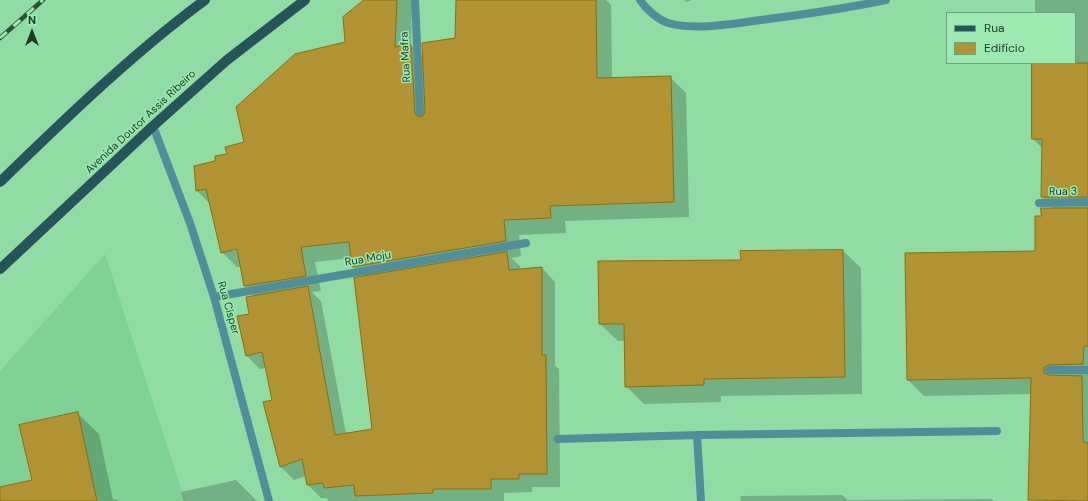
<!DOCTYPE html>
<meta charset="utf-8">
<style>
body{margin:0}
#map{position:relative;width:1088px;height:501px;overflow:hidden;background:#90dca4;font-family:"DM Sans",sans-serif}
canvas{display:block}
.legend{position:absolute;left:946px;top:12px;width:130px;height:52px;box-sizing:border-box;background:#9de9b1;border:1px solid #69a379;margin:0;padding:5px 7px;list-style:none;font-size:12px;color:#1c3b25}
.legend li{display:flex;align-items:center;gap:8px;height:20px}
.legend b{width:20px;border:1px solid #69a379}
.north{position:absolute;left:12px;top:12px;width:40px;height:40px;-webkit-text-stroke:3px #9de9b1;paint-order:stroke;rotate:0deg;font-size:11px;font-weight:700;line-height:16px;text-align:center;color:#1c3b25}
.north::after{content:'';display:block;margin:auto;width:14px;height:18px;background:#1c3b25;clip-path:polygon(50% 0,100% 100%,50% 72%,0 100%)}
</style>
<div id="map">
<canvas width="1088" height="501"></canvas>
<ul class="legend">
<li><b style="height:5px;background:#27535b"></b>Rua</li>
<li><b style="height:11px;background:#b19333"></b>Edifício</li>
</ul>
<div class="north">N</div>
</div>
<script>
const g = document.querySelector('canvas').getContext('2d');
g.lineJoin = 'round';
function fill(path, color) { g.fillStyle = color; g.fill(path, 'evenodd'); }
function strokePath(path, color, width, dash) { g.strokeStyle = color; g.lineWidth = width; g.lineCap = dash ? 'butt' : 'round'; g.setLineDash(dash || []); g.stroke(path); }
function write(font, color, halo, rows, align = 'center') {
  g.font = font + ' "DM Sans",sans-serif'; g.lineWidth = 3; g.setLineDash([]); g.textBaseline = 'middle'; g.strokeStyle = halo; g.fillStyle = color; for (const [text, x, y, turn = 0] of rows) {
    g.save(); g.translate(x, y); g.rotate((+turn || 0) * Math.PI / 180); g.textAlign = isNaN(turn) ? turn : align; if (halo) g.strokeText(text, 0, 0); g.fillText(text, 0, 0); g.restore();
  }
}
fill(new Path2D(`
 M105 254 185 501H0V371Z`), '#7fd195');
fill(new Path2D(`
 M365 0H412L411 45 424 58 456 39 457 0H606L611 5 612 79 670 77 686 93 689 217 565 221 566 233 519 235 521 256 511 258 520 266V270L542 268 555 282V366L559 369 560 487H532V492L504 493V501H328L327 498H321L308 485 306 476 294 480 281 467 264 403 274 401 266 368 260 369 247 356 250 315 255 296 245 286 241 267H237L222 252 211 205 197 191 216 162 246 143 347 43ZM241 247 242 249 232 251V249ZM352 258 353 267 364 278 373 430 346 434 321 301 312 292 321 291 315 262Z
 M684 0H692L686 2Z
 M1035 0H1088V501L1029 500 1032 394 924 396 908 380 1036 252 1042 217 1054 209 1042 197 1043 149 1032 138 1033 63H1075V13H1035Z
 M843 251 861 268 862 394 721 396V402L644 404 626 386 625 341H618L600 324 742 261 741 252Z
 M77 413 99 434 113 500 116 499 118 501H0V488L34 481Z
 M236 480 257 501H184L181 492Z
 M842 495 848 500 992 499 994 501H741L740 496Z`), '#0003');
const building = new Path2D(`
 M364 0H397L395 47 411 44 415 112 416 115 420 117 423 116 425 112 422 43 455 38 456 0H596L597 78 671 76 674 202 550 206 551 218 504 220 506 241 352 267 349 242 301 247 306 276 244 286 237 249 221 253 206 189 196 191 194 166 215 161V156L227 154 225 147 244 142 236 107 295 54 345 42 343 17Z
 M1032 63H1088V197H1041L1042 139H1032Z
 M1041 208H1088V346H1084L1083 364 1049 365 1044 367V373L1049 375 1082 376 1083 442 1088 443V501L1028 500 1031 378 907 380 905 253 1035 251V216H1041Z
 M843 250 845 377 704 379V385L625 387 624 324H599L598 261 741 260 740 251Z
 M507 252 509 270 542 267V355H546L547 474H519V479H491V489H433V493L355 496 354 485 324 488 323 483 307 485 302 459 280 467 263 402 272 400 262 352 246 356 237 316 249 314 246 297 308 286 335 435 372 429 354 278Z
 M78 412 97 501H0V487L32 480 19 425Z`);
fill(building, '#b19333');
strokePath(building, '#896f0d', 1);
strokePath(new Path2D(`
 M415 0 420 112
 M640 0C646 9 657 19 668 23 695 31 740 23 768 19 807 14 847 8 886 0
 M153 126 190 223 214 297 269 501
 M1039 203 1088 202
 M214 297 526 243
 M1049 370H1088
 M697 435 701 501
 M558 439 697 435 997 431`), '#508e9a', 8);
strokePath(new Path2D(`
 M0 182C65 119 132 54 205 0
 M0 269 153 126 227 60 305 0`), '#27535b', 10);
const rail = new Path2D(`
 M0 38 43 0`);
strokePath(rail, '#2c5137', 4.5);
strokePath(rail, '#9de9b1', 3, [9]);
write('11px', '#1c3b25', '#9de9b1', [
 ["Rua Mafra",406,57,-93],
 ["Avenida Doutor Assis Ribeiro",141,122,-43],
 ["Rua 3",1063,192,-1],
 ["Rua Moju",368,259,-10],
 ["Rua Císper",228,308,74]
]);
</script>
